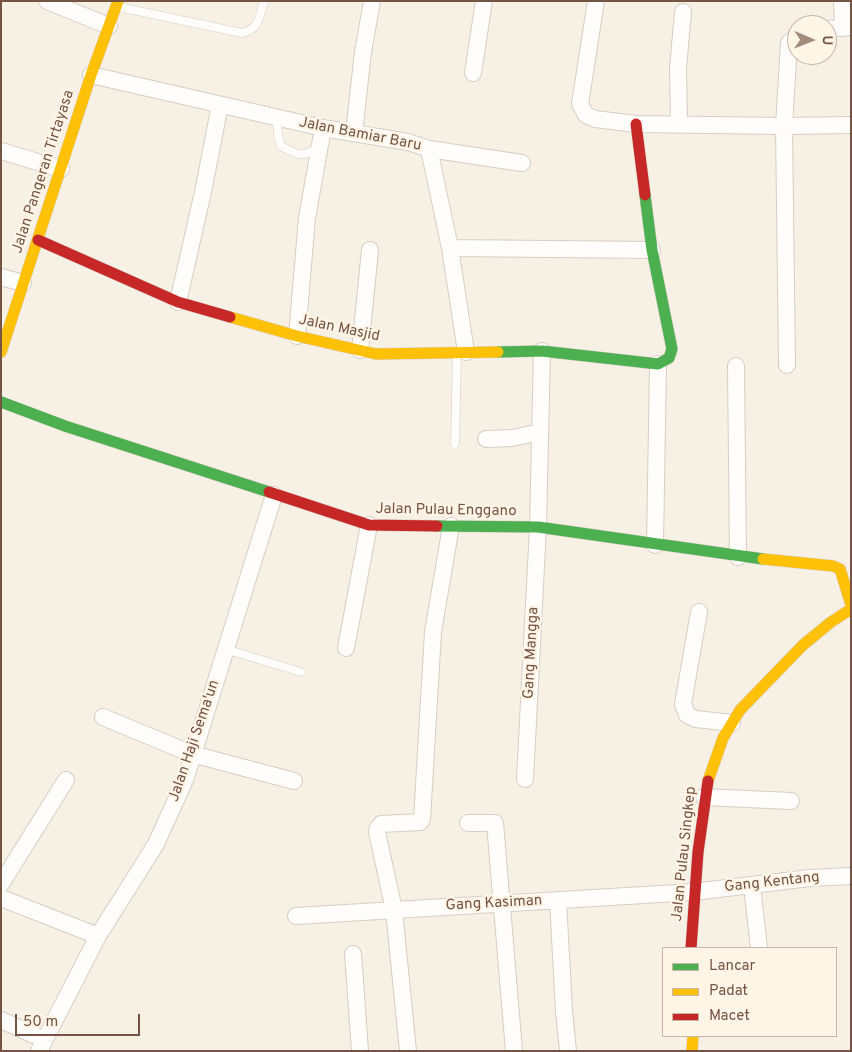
<!DOCTYPE html>
<style>
body{margin:0}
#map{position:relative;width:852px;height:1052px;overflow:hidden;background:#f7f0e5;font-family:Overpass,sans-serif}
canvas{display:block}
.frame{position:absolute;inset:0;border:2px solid #765444;pointer-events:none}
.legend{position:absolute;left:662px;top:947px;width:175px;height:90px;box-sizing:border-box;background:#fff5e6;border:1px solid #c8b5a5;margin:0;padding:6px 9px;list-style:none;font-size:15px;color:#765444}
.legend li{display:flex;align-items:center;gap:10px;height:25px}
.legend b{width:25px;border:1px solid #c8b5a5}
.north{position:absolute;left:787px;top:15px;width:50px;height:50px;box-sizing:border-box;background:#fff5e6;border:1px solid #c8b5a5;border-radius:50%;rotate:91deg;font-size:14px;font-weight:700;line-height:20px;text-align:center;color:#765444}
.north::after{content:'';display:block;margin:auto;width:18px;height:22px;background:#a38b7c;clip-path:polygon(50% 0,100% 100%,50% 72%,0 100%)}
.scale{position:absolute;left:15px;top:1014px;width:125px;height:22px;box-sizing:border-box;border:2px solid #765444;border-top:0;padding-left:6px;font-size:15px;line-height:18px;white-space:nowrap;color:#765444;-webkit-text-stroke:4px #fff5e6;paint-order:stroke}
</style>
<div id="map">
<canvas width="852" height="1052"></canvas>
<div class="frame"></div>
<ul class="legend">
<li><b style="height:6px;background:#4caf50"></b>Lancar</li>
<li><b style="height:6px;background:#ffc107"></b>Padat</li>
<li><b style="height:6px;background:#c62828"></b>Macet</li>
</ul>
<div class="north">U</div>
<div class="scale">50 m</div>
</div>
<script>
const g = document.querySelector('canvas').getContext('2d');
g.lineJoin = 'round';
function strokePath(path, color, width, dash) { g.strokeStyle = color; g.lineWidth = width; g.lineCap = dash ? 'butt' : 'round'; g.setLineDash(dash || []); g.stroke(path); }
function write(font, color, halo, rows, align = 'center') {
  g.font = font + ' Overpass,sans-serif'; g.lineWidth = 4.5; g.setLineDash([]); g.textBaseline = 'middle'; g.strokeStyle = halo; g.fillStyle = color; for (const [text, x, y, turn = 0] of rows) {
    g.save(); g.translate(x, y); g.rotate((+turn || 0) * Math.PI / 180); g.textAlign = isNaN(turn) ? turn : align; if (halo) g.strokeText(text, 0, 0); g.fillText(text, 0, 0); g.restore();
  }
}
const lane = new Path2D(`
 M119 7 242 33C260 29 259 17 264 1
 M277 118 278 136 281 146C298 155 300 158 318 148
 M455 444 457 354
 M225 649 301 672`);
const street = new Path2D(`
 M47 1 109 26
 M596 1 580 104 586 115 595 119 636 124 784 126 851 125
 M842 1 843 27
 M827 29 851 27
 M473 73 484 1
 M91 75 323 128 408 142 429 149 450 248 466 352
 M679 125 678 68 683 12
 M354 133 363 52 372 1
 M429 149 522 163
 M1 151 61 169
 M450 248 652 250
 M1 277 23 283
 M178 302 203 192 220 105
 M297 336 307 218 323 128
 M360 350 370 250
 M787 365 784 126 789 43 797 36
 M736 366 738 557
 M486 439 512 438 540 432
 M655 545 658 364
 M699 612 683 704 687 715 696 719 732 723
 M346 648 369 525
 M103 717 192 754 294 781
 M525 779 538 527 542 351
 M704 797 791 801
 M468 823H495L514 1051
 M1 884 66 780
 M752 886 759 948
 M1 898 98 936
 M558 900 564 1011 568 1051
 M296 916 693 892 810 878 851 876
 M353 954 360 1051
 M1 1020 45 1040
 M39 1051 98 936 156 844 185 780 274 495
 M408 1051 394 910 377 832 378 828 381 824 420 822 422 819 433 632 451 526`);
const fast = new Path2D(`
 M498 352 542 351 658 364 669 358 672 349 652 250 645 195
 M1 402 65 426 269 492
 M437 526 538 527 763 559`);
const slow = new Path2D(`
 M230 317 297 336 376 354 498 352
 M1 352 91 75 118 1
 M763 559 833 566 840 569 851 605
 M708 781 723 738 740 710 803 645 831 622 851 609
 M692 1051 693 1036`);
const jam = new Path2D(`
 M636 124 645 195
 M38 240 178 302 230 317
 M269 492 369 525 437 526
 M691 948 698 852 708 781`);
strokePath(lane, '#d8cdc3', 9);
strokePath(street, '#d8cdc3', 18);
strokePath(fast, '#d8ccc2', 12);
strokePath(slow, '#d8ccc2', 12);
strokePath(jam, '#d8ccc2', 12);
strokePath(lane, '#fefdfb', 8);
strokePath(street, '#fefdfb', 16);
strokePath(fast, '#4caf50', 11);
strokePath(slow, '#ffc107', 11);
strokePath(jam, '#c62828', 11);
write('15px', '#765444', '#fff5e6', [
 ["Jalan Bamiar Baru",360,135,11],
 ["Jalan Pangeran Tirtayasa",44,172,-72],
 ["Jalan Masjid",339,329,12],
 ["Jalan Pulau Enggano",446,511,1],
 ["Gang Mangga",532,653,-87],
 ["Jalan Haji Sema'un",195,741,-71],
 ["Jalan Pulau Singkep",685,854,-84],
 ["Gang Kentang",772,883,-6],
 ["Gang Kasiman",494,904,-3]
]);
</script>
